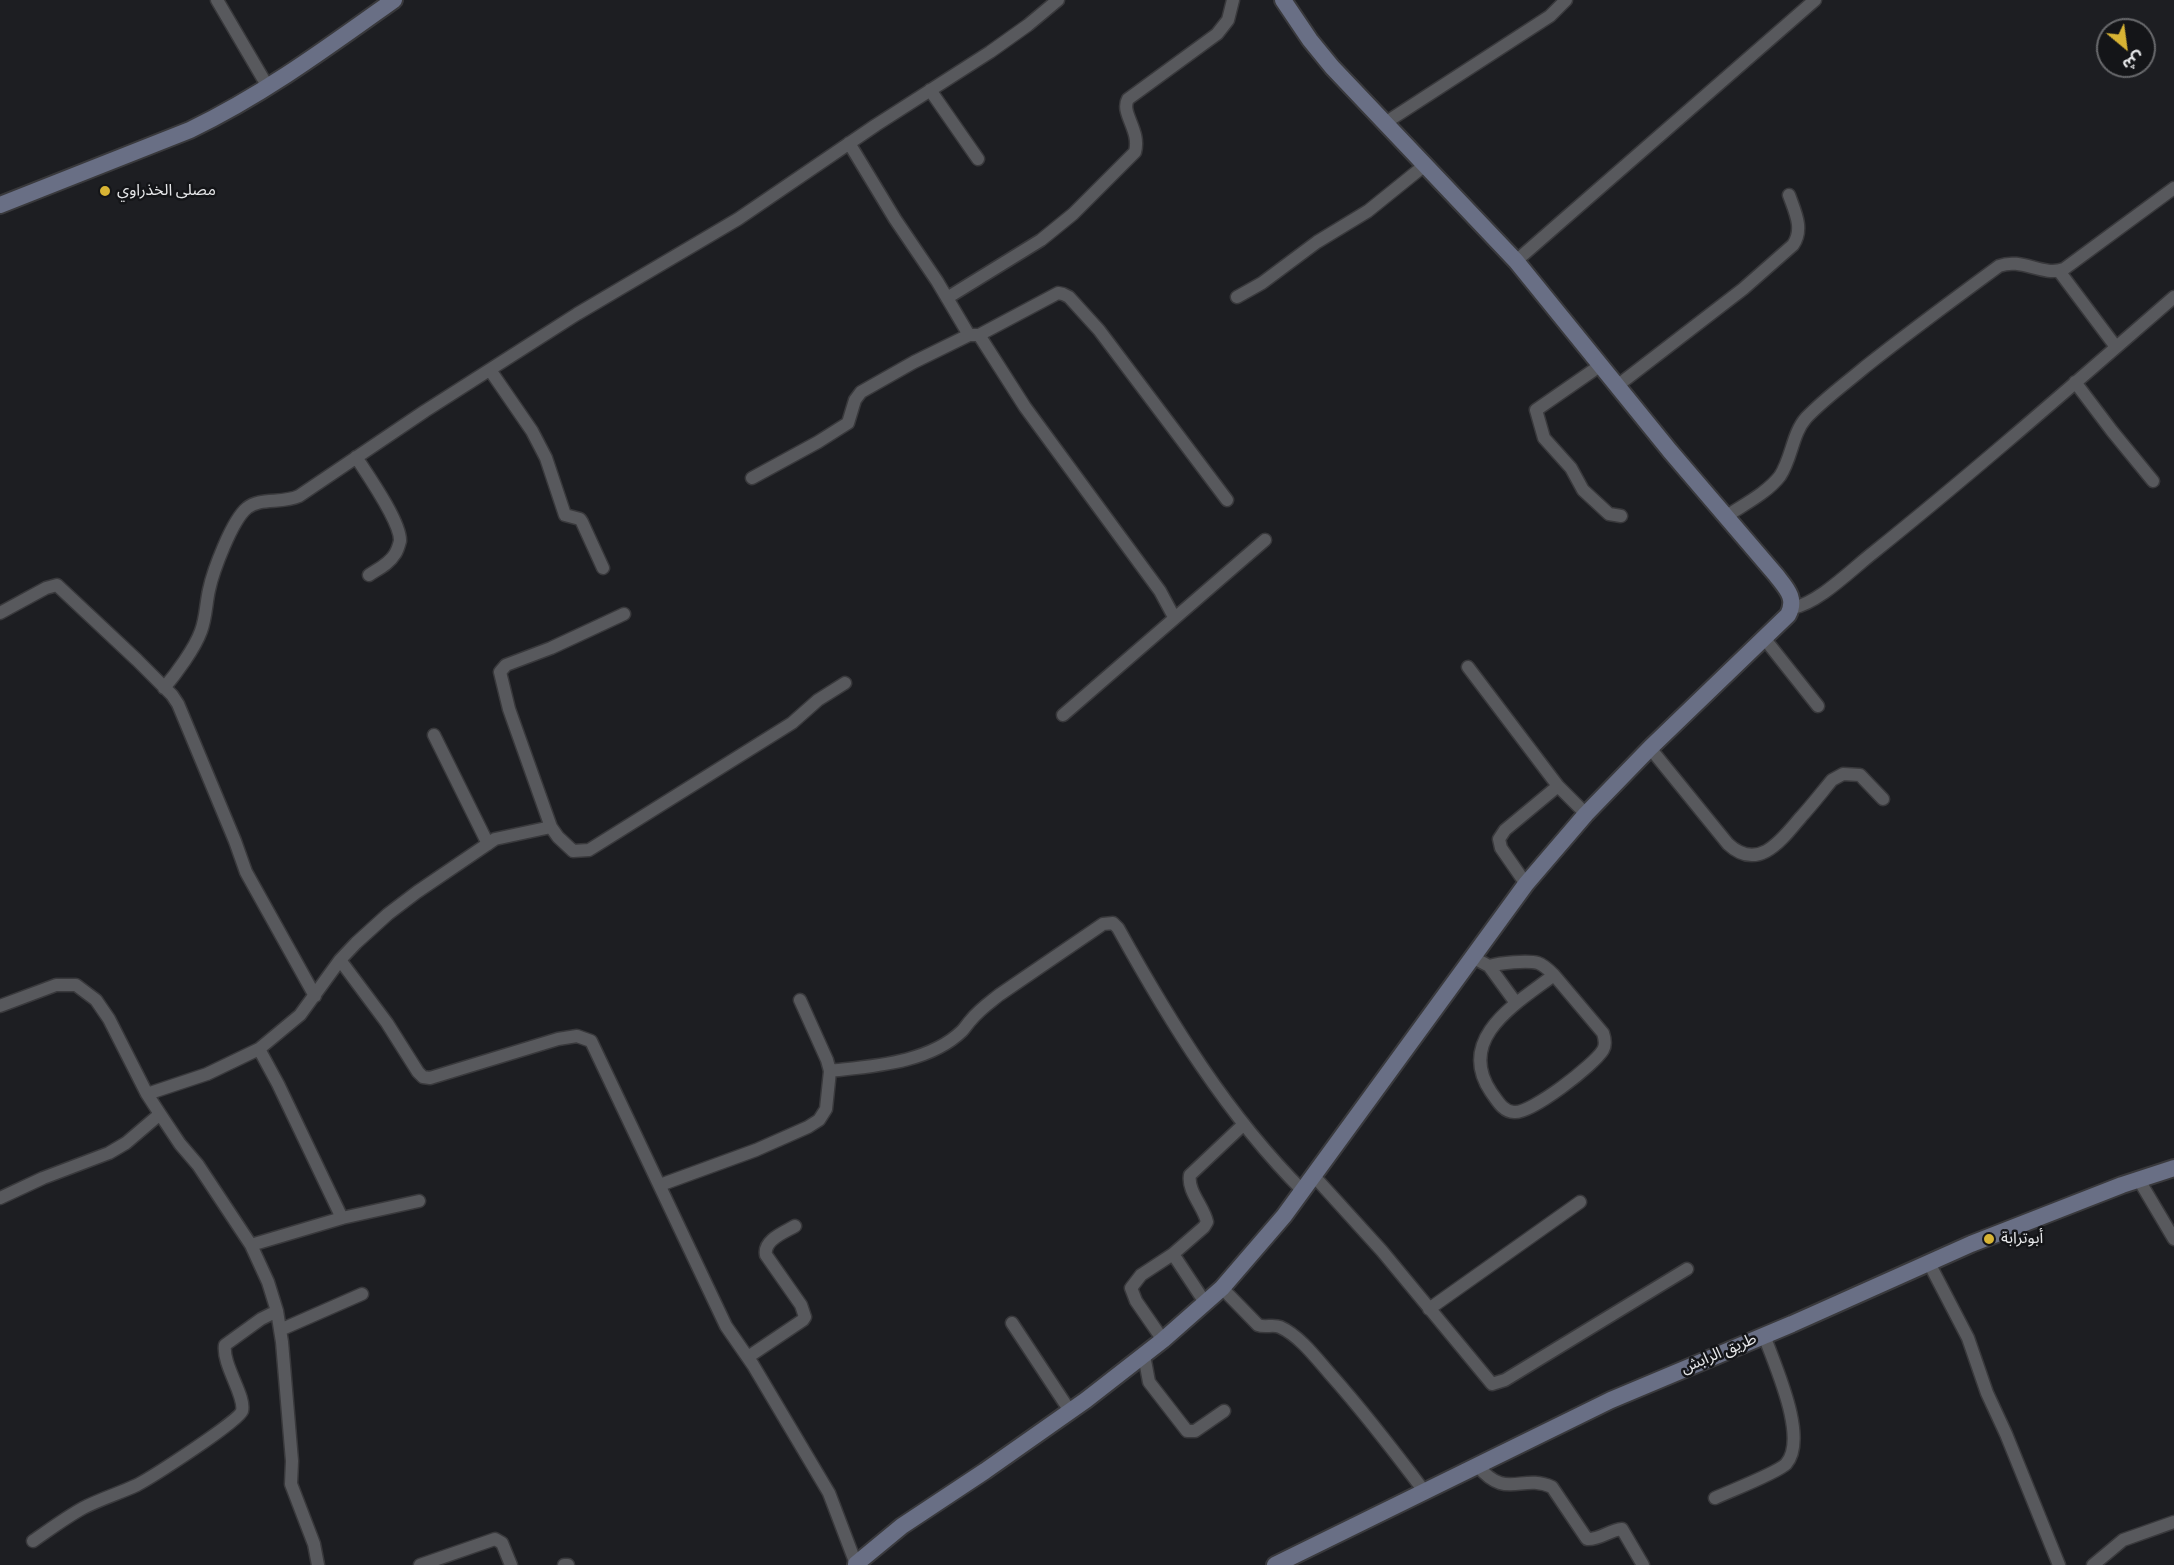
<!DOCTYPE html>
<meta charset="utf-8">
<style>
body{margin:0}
#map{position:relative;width:2174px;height:1565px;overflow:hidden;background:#1d1e22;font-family:"Titillium Web","Noto Sans Arabic",sans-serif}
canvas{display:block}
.north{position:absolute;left:2096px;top:18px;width:60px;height:60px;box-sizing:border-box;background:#141518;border:2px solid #68696c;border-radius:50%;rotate:151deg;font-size:16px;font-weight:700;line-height:24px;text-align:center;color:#e6e7e9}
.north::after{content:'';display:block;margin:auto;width:21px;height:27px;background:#d8b434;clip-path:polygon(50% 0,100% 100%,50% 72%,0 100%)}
</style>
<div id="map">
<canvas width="2174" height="1565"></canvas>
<div class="north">ش</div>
</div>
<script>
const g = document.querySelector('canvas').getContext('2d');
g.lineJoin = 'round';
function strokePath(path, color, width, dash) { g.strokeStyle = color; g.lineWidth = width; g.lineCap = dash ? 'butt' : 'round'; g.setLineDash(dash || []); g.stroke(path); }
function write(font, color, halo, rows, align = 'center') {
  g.font = font + ' "Titillium Web","Noto Sans Arabic",sans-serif'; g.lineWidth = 5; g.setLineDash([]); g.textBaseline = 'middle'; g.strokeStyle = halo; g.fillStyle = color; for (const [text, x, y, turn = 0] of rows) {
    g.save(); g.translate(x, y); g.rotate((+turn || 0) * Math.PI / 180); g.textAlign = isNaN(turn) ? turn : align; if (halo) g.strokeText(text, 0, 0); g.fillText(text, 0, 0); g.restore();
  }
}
const street = new Path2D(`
 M217 0 268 87
 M930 90 978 159
 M1385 123 1550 16 1566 0
 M849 143 895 219 937 281 969 335
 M1516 261 1815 0
 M2059 271 2116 347
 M1237 297 1262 283 1317 242 1368 211 1425 165
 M947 298 1041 240 1073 214 1135 152C1141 130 1120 113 1128 99L1217 34 1228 20 1233 0
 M1601 365 1536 410 1544 438 1571 468 1583 490 1609 514 1621 516
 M490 370 532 431 546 458 565 515 580 519 582 522 603 568
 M2075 382 2112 431 2153 481
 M1617 386 1743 289 1793 245C1804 229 1795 212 1789 195
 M356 457C367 474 401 522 400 541 399 545 397 551 395 554 389 564 378 569 369 575
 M752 478 818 442 848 423 855 400 861 392 914 362 969 335H979
 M1725 517C1743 505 1767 493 1780 476 1792 458 1792 434 1806 418 1824 399 1845 384 1865 367 1909 332 1954 299 1999 266 2022 257 2042 277 2064 269L2174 188
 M1792 608C1819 603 1852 569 1874 552 1976 470 2075 383 2174 297
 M0 613 46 588 57 585 137 660 172 695 178 704 235 841 246 872 315 996
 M1174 617 1160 591 1025 407 979 335 1058 293 1063 294 1069 297 1099 330 1227 500
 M1764 638 1818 706
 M1468 667 1558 786 1505 830 1499 839 1501 848 1526 884
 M164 688C176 674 195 648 201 631 206 618 206 603 209 590 213 571 232 520 247 508 260 497 282 504 299 496L425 411 577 314 738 219 876 125 990 52 1028 25 1058 0
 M1063 715 1265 540
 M434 735 488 844
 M1650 748 1728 844C1759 873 1783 838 1801 817 1812 805 1822 792 1832 780L1843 774 1860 775 1883 799
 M1558 786 1586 814
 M551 827 558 837 573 851 589 850 792 723 818 700 845 683
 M1472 957 1489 966C1500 963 1527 960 1538 963 1544 965 1549 970 1554 975L1603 1033C1605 1039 1606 1045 1603 1050 1594 1065 1531 1114 1514 1112 1503 1112 1497 1100 1491 1092 1455 1038 1517 1003 1554 975
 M340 960 387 1023 418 1072 423 1077 430 1078 558 1039 577 1036 591 1041 726 1326 753 1365 829 1493 856 1564
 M1489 966 1516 1003
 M0 1006 56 985H76L96 1000 109 1019 147 1094 160 1114 180 1144 198 1165 251 1245 268 1282 277 1311 282 1342 292 1461 291 1484 314 1544 318 1565
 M259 1049 278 1084 342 1218
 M830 1071C873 1066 929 1063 962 1031 965 1028 968 1023 971 1020 979 1010 989 1003 999 995L1103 924 1113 923 1118 928C1170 1022 1227 1115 1303 1191
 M147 1094 207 1074 259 1049 300 1015 340 960 356 943 388 914 417 892 495 839 551 827 509 709 500 672 506 665 551 648 624 614
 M1313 1175 1382 1251 1492 1384 1505 1380 1687 1269
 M2139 1180 2174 1239
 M660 1185 756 1150 808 1127 819 1120 826 1109 830 1071 827 1060 800 1000
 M0 1198 43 1178 109 1153 126 1143 160 1114
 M251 1245 342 1218 419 1201
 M1173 1254 1206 1304
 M1929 1263 1968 1338 1987 1393 2006 1434 2059 1565
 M1222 1288 1258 1325C1265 1328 1273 1324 1280 1327 1300 1336 1317 1359 1331 1375 1364 1412 1394 1451 1424 1491
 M1429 1309 1580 1202
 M1012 1323 1070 1411
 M280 1330 362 1294
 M1163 1340 1136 1301 1131 1288 1141 1275 1173 1254 1204 1227 1207 1222C1204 1207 1187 1191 1190 1175L1244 1124
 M1144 1355 1149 1382 1187 1431H1195L1224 1411
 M748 1357 803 1320 805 1317 801 1305 766 1255C763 1240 785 1232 795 1226
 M1477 1465C1506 1501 1521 1473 1552 1487L1587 1539C1600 1540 1609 1530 1622 1529L1643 1565
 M1715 1498C1730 1491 1777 1473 1786 1464 1809 1438 1774 1364 1764 1335
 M33 1541C49 1530 65 1518 83 1508 100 1499 120 1493 137 1485 152 1477 238 1422 242 1411 246 1396 222 1365 225 1345L261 1319 277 1311
 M420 1565 495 1539 502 1543 511 1565
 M564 1565H568
 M2093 1565 2123 1540 2174 1522`);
const secondary = new Path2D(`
 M0 205 190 130C263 95 328 47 394 0
 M857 1565 856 1564 902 1526 985 1471 1086 1400 1163 1340 1222 1288 1284 1216 1526 884 1586 814 1650 748 1788 615C1797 598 1786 588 1776 575L1670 451 1516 261 1332 67 1310 40 1283 0
 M1275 1565 1611 1400 1792 1324 1971 1244 2122 1185 2174 1168`);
strokePath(street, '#39393c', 15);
strokePath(secondary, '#39393c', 20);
strokePath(street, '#58595d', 12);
strokePath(secondary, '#696f85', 16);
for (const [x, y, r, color] of [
 [105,191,6,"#d8b434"],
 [1989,1239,6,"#d8b434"]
]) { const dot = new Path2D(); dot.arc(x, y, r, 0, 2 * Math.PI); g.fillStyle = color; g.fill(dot); strokePath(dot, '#141518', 2); }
write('16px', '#e6e7e9', '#141518', [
 ["مصلى الخذراوي",117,191],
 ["أبوترابة",2001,1239]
], 'left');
write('16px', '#e6e7e9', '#141518', [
 ["طريق الرابش",1719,1354,-23]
]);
</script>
